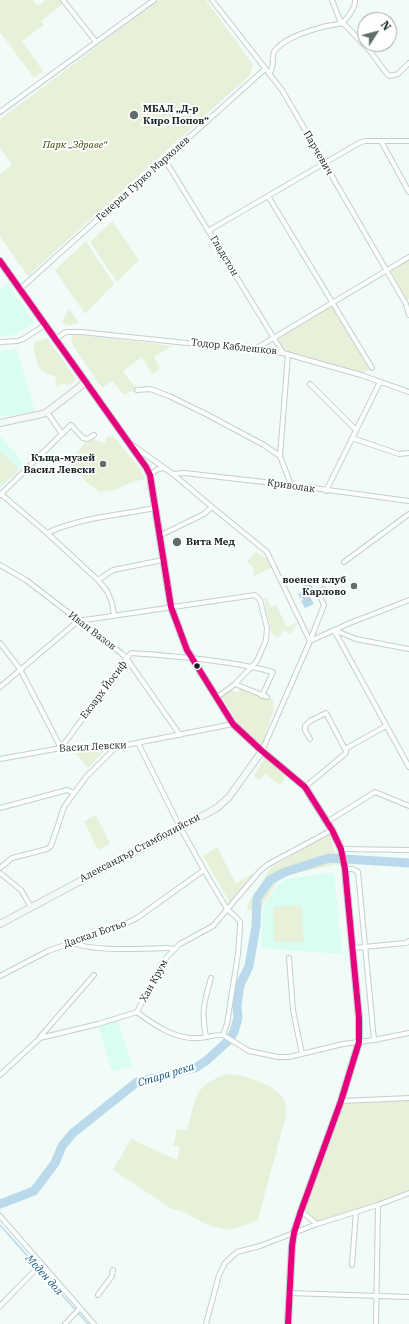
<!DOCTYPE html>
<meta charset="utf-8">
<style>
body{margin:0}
#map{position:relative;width:409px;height:1324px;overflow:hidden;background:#f1fbf8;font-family:"IBM Plex Serif",serif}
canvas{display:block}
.north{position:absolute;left:357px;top:12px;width:40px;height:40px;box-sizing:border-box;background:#fff;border:1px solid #a0a7a5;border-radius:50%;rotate:54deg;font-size:11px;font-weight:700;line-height:16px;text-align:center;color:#11221e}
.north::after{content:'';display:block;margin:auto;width:14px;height:18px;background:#5f6e6a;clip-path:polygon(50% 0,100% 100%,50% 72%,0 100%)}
</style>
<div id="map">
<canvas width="409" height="1324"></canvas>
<div class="north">N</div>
</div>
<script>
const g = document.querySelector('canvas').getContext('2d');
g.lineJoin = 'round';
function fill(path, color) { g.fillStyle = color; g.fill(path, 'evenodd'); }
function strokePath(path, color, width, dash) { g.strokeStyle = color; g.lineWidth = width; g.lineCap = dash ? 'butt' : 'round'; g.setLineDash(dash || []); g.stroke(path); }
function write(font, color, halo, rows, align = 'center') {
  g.font = font + ' "IBM Plex Serif",serif'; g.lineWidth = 4; g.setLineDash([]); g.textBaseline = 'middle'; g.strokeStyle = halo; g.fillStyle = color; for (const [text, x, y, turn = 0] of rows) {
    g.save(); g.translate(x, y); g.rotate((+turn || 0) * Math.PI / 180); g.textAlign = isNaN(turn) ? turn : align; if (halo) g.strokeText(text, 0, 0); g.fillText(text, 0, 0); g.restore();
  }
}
fill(new Path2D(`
 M8 284 34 322 15 335 0 336V290Z
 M17 349 35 413 0 416V351Z
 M0 436 25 465 0 488Z
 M331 873H334L342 954 261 948 263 910 269 897 278 885 286 879Z
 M117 1019 132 1066 112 1071 98 1025Z`), '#d9fcf3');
fill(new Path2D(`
 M0 0H33L38 6 45 0H60L63 4 41 21 44 25 22 41 43 71 34 78 0 32Z
 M159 0H206L253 64 250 75 28 276 0 237V174L12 165 0 148V119C54 80 105 39 159 0Z
 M112 221 139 260 117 282 90 242Z
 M86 241 114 284 85 314 55 270Z
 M409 260V299L407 300 391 271Z
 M332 302 372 368 361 375 283 353 273 337Z
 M69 309 79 322C72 325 67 328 62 321Z
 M73 334 173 346 154 356 160 368 152 375 142 357 123 371 140 394 131 391 124 395 112 381 102 388 74 347 71 340Z
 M47 338 76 379 73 383 67 386 64 383 57 387 55 376C35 373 37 360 33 343Z
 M113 436 139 467 145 479 129 483 118 489 100 492 86 482 69 463 88 438 105 443 107 437Z
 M2 452 19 470 2 485 0 482V454Z
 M256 551 264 558 266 557 271 562 273 567 254 576 253 567 247 562Z
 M267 598 271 608 276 605 287 627 298 622 291 634 284 630 278 638 272 634 264 599Z
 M240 688 273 700 274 709 262 746 242 728 235 719 222 697 231 689 238 693Z
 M70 747H108L88 768Z
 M265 757 287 774 280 785 265 774 260 780 254 776Z
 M96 815 110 844 98 850 84 821Z
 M329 833 339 864 286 875 278 880 258 913 248 909 247 905 271 868Z
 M217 847 236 884 253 873 255 877 231 905 203 856Z
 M301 905 304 942H274L273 907Z
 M227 1074C244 1075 276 1084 284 1100 286 1105 286 1110 286 1116L258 1219 250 1224 229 1230 210 1226 196 1219 184 1212 172 1209 113 1170 131 1139 177 1160 180 1147 173 1146 177 1129 187 1131C196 1099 192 1086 227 1074Z
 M409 1098V1193L317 1224 301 1211 341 1101Z`), '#e7f1da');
fill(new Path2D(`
 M310 582 314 590 308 593 314 604 305 608 301 601 303 600 302 597 300 598 298 594 304 591 302 587Z`), '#badaeb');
strokePath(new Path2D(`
 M0 1225 88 1324`), '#badaeb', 1.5);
strokePath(new Path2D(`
 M0 1204 34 1191 55 1163 62 1146 73 1133 137 1082 195 1068 206 1061 228 1041 234 1032 238 1018 237 1005 240 985 249 966 256 926 257 898 270 880 285 872 329 858 409 863`), '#badaeb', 9);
const street = new Path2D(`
 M63 0 96 42
 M212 0 282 90 406 304 409 315
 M332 0 341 23
 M341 23 345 25 370 51 387 74 390 76 398 74 409 63
 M269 74C277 63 269 56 276 49 289 36 309 31 326 26 330 25 337 25 341 23 347 20 356 6 355 0
 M0 112 154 0
 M381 141 409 192
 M165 160 283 353
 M268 196 372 368
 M208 231 359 143 365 141H409
 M20 289 265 69
 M55 339 66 332H81L283 353 361 375 409 392
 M0 342 18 341 23 339 45 325
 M255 349 409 257
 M288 354 280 456 291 485
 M310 384 355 429
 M137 390 150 389 169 396 206 414 264 445 280 456
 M47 412 62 434
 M352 438 399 454 409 453
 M132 445 173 474 212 507 267 552 310 641 324 605 318 592 323 589
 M173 474 184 473 291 485 409 501
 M150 475 158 469 164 468
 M326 491 380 382
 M1 494 47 533 98 580 107 591 112 603 114 615
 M0 495 71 425 83 438 88 439 94 435
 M47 533C78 518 121 515 155 508
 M159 535 163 534 204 514 212 507
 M344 562 409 514
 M0 565 26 580 121 653 127 659 180 735
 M98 580 113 570 163 560
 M0 643 20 669 61 748 130 654 132 653C180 657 227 660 273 672L262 696
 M409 649 356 639 334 630 409 767
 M0 687 78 621 255 595 260 600 267 628 266 640 257 661 235 684
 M216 698 235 684 267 697
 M138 743 180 827 204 870 227 909 236 917 240 922V927L238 954 227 1024 223 1035
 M345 749 386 726
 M262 751 310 641 350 623 409 600
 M0 759 61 748 116 747 233 724
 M305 787 346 753V751L326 713 310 721 305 726V730L310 739
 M0 808 67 790 74 793
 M327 822 375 792 409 806
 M341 849 409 850
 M0 868 12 858 47 849 51 846 64 807 86 777 116 747
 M345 869H353L358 872 374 1040
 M0 873 21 890 31 907
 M72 942C88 952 146 949 167 948L175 949
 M353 948 406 943 409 941
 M289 958 293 1010 302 1054
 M0 976 48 951 125 924 137 918 204 870
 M137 1012C154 1025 176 1040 199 1038 207 1038 215 1034 223 1035L249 1051 278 1057H289L343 1044 374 1040 409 1033
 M40 1037 94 975
 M206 1037C201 1012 204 1002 211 978
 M0 1075 40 1038 98 1024 137 1012 161 965 167 957 180 944 213 926 259 872 267 865 332 830
 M341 1101 409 1098
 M301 1211 317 1224
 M0 1216 94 1324
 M352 1265 356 1212
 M289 1293 409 1297
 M98 1295 112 1276 113 1270
 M0 1306 41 1264
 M65 1324 80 1308
 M206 1324 219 1275 225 1263 237 1252 260 1246 317 1224 378 1205 409 1193
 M376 1324 378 1205`);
const secondary = new Path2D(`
 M0 261 146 467 150 475 171 607 187 650 233 724 262 751 305 787 332 830 341 849 345 869 359 1018V1042L341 1101 301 1211 294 1233 292 1246 288 1324
 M0 423 42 414 47 412 86 382
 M0 924 217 808 229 797 262 751`);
strokePath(street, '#c3d0cd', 6);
strokePath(secondary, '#c3d0cd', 8);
strokePath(street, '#fdfefe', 4);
strokePath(secondary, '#f4f9f6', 6);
strokePath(new Path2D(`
 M0 261 146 467 150 475 171 607 187 650 233 724 262 751 305 787 332 830 341 849 345 869 359 1018V1042L341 1101 301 1211 294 1233 292 1246 288 1324`), '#e5007d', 6);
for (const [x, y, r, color] of [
 [134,115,5,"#5f6e6a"],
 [103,464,4,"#5f6e6a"],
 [177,542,5,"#5f6e6a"],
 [354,586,4,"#5f6e6a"],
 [197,666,3.5,"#11221e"]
]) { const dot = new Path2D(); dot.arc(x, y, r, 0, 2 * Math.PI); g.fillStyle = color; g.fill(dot); strokePath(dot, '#fff', 1.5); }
write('bold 10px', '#11221e', '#fff', [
 ["МБАЛ „Д-р",143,109],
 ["Киро Попов“",143,121],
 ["Къща-музей",95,458,"right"],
 ["Васил Левски",95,470,"right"],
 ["Вита Мед",186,542],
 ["военен клуб",346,580,"right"],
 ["Карлово",346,592,"right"]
], 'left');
write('italic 10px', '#3a4501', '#fff', [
 ["Парк „Здраве“",75,145]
]);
write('10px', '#11221e', '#fff', [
 ["Парчевич",318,153,60],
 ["Генерал Гурко Мархолев",143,179,-42],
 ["Гладстон",224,256,59],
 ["Тодор Каблешков",234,347,6],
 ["Криволак",291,486,8],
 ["Иван Вазов",92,631,37],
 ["Екзарх Йосиф",104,690,-53],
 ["Васил Левски",93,747,-3],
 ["Александър Стамболийски",140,848,-28],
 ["Даскал Ботьо",95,934,-19],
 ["Хан Крум",154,981,-61]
]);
write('italic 11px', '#14597c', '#fff', [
 ["Стара река",166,1075,-17],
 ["Меден дол",44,1275,48]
]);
</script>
